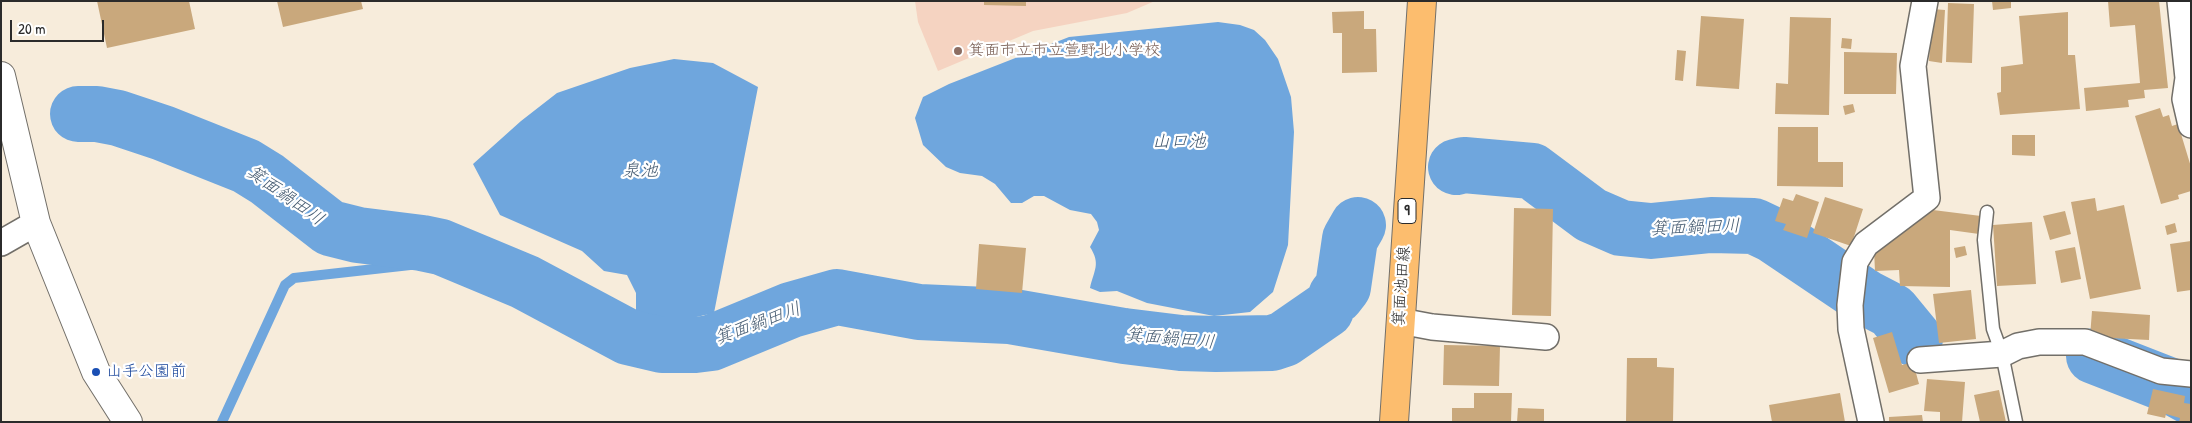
<!DOCTYPE html>
<meta charset="utf-8">
<style>
body{margin:0}
#map{position:relative;width:2192px;height:423px;overflow:hidden;background:#f7ecdb;font-family:"Patrick Hand",sans-serif}
canvas{display:block}
.frame{position:absolute;inset:0;border:2px solid #2b2b2b;pointer-events:none}
.scale{position:absolute;left:10px;top:20px;width:94px;height:22px;box-sizing:border-box;border:2px solid #2b2b2b;border-top:0;padding-left:6px;font-size:15px;line-height:18px;white-space:nowrap;color:#2b2b2b;-webkit-text-stroke:4px #fff;paint-order:stroke}
</style>
<div id="map">
<canvas width="2192" height="423"></canvas>
<div class="frame"></div>
<div class="scale">20 m</div>
</div>
<script>
const g = document.querySelector('canvas').getContext('2d');
g.lineJoin = 'round';
function fill(path, color) { g.fillStyle = color; g.fill(path, 'evenodd'); }
function strokePath(path, color, width, dash) { g.strokeStyle = color; g.lineWidth = width; g.lineCap = dash ? 'butt' : 'round'; g.setLineDash(dash || []); g.stroke(path); }
function write(font, color, halo, rows, align = 'center') {
  g.font = font + ' "Patrick Hand","Klee One",sans-serif'; g.lineWidth = 4.5; g.setLineDash([]); g.textBaseline = 'middle'; g.strokeStyle = halo; g.fillStyle = color; for (const [text, x, y, turn = 0] of rows) {
    g.save(); g.translate(x, y); g.rotate((+turn || 0) * Math.PI / 180); g.textAlign = isNaN(turn) ? turn : align; if (halo) g.strokeText(text, 0, 0); g.fillText(text, 0, 0); g.restore();
  }
}
fill(new Path2D(`
 M915 1H1155L1127 13 1033 31 938 71 918 22Z`), '#f5d3c1');
fill(new Path2D(`
 M1218 22 1240 25 1254 30 1265 40 1278 59 1291 97 1294 132 1288 245 1273 292 1250 312 1214 316 1147 303 1117 291 1100 292 1090 288C1094 270 1101 264 1090 247L1099 230 1097 222 1091 214 1070 210 1044 196H1034L1022 203H1011L995 184 982 176 960 173 946 167 923 145 915 118 923 97 949 84 1069 37Z
 M674 59 713 63 758 87 714 313 670 323 636 319V293L627 275 604 271 582 251 500 215 473 164 521 121 557 93 630 68Z`), '#6fa6dd');
strokePath(new Path2D(`
 M222 422 285 285 294 278 437 262 462 256`), '#6fa6dd', 10);
strokePath(new Path2D(`
 M78 114H97L118 118 163 133 246 166 267 179 330 228 358 235 422 243 441 247 525 282 628 337 662 345H695L711 343 791 310 837 297 919 312 1009 316 1124 336 1181 343 1216 344 1272 343 1284 339 1326 310
 M1456 167 1464 165 1532 171 1591 215 1621 228 1651 231 1711 225 1754 226 1773 235 1865 297 1892 311 1915 339
 M1336 296 1343 287 1350 239 1358 225
 M2094 356 2171 386 2191 397`), '#6fa6dd', 56);
fill(new Path2D(`
 M97 1H189L195 29 107 48Z
 M277 1H361L363 9 283 27Z
 M984 1H1026V6L984 5Z
 M1992 1H2011V8L1993 10Z
 M2108 1H2159L2168 88 2144 90 2145 98 2128 100 2129 107 2086 111 2084 88 2140 83 2135 25 2110 27Z
 M1948 3 1974 4 1972 63 1946 62Z
 M1932 9 1945 10 1942 63 1929 61Z
 M1364 11V29H1376L1377 72 1342 73V33H1333L1332 12Z
 M2068 12V55H2075L2080 109 2000 115 1997 93 2001 92V67L2023 64 2019 16Z
 M1701 16 1744 19 1739 89 1696 86Z
 M1790 17 1831 18 1829 115 1775 114 1776 83 1788 84Z
 M1842 38 1852 39 1851 49 1841 48Z
 M1677 50 1686 51 1683 81 1675 80Z
 M1844 52 1897 53 1896 94H1844Z
 M1853 104 1855 112 1845 115 1843 106Z
 M2160 108 2163 117 2169 115 2172 126 2178 124 2191 167V191L2178 195 2179 199 2161 204 2135 116Z
 M1778 127H1818V162H1843V187L1777 186Z
 M2012 135H2035V156L2012 155Z
 M1796 194 1819 202 1807 238 1783 230 1786 224 1775 221 1783 198 1793 201Z
 M1825 197 1863 209 1851 246 1813 233Z
 M2095 198 2097 211 2124 205 2141 289 2090 299 2071 202Z
 M1514 208 1553 209 1551 316 1512 315Z
 M1925 209 1981 216 1979 234 1950 230V287L1900 286 1899 270 1875 271 1874 250Z
 M2065 211 2071 234 2050 240 2043 216Z
 M2032 222 2036 284 1997 286 1993 225Z
 M2175 223 2177 232 2167 235 2165 226Z
 M2191 241V290L2177 292 2170 244Z
 M979 244 1026 248 1022 293 976 289Z
 M1965 246 1967 255 1956 258 1954 248Z
 M2075 247 2081 279 2061 283 2055 251Z
 M1971 290 1976 339 1939 343 1933 294Z
 M2092 311 2150 315 2149 340 2090 337Z
 M1892 332 1902 365 1913 362 1919 384 1889 393 1873 338Z
 M1444 345 1500 346 1499 386 1443 385Z
 M1627 358H1657V367L1674 368 1673 422H1626Z
 M1927 379 1965 382 1962 422H1940V412L1924 411Z
 M2153 389 2185 396 2184 403 2191 404V422H2179L2180 418 2166 414 2165 418 2147 414Z
 M1999 390 2006 422H1980L1974 395Z
 M1474 393H1512L1511 422H1452V408H1474Z
 M1840 393 1845 422H1772L1769 405Z
 M1518 408 1544 409V422H1517Z
 M1922 415 1923 422H1889V417Z`), '#c9a87c');
const service = new Path2D(`
 M1987 212 1984 240 1993 329 2002 354 2016 422`);
const minor = new Path2D(`
 M2180 1 2188 78 2185 99 2191 125
 M1 243 36 223
 M1400 321 1432 327 1546 337
 M1920 360 2002 354 2018 346 2039 342H2085L2161 371 2191 374
 M1871 422 1851 329 1850 305 1855 262 1866 244 1927 198 1913 66 1925 1`);
const tertiary = new Path2D(`
 M1 76 36 223 96 372 128 422`);
const primary = new Path2D(`
 M1394 422 1422 1`);
strokePath(service, '#726f69', 15);
strokePath(minor, '#726f69', 28);
strokePath(tertiary, '#726f69', 30);
strokePath(primary, '#726f69', 30);
strokePath(service, '#fff', 12);
strokePath(minor, '#fff', 25);
strokePath(tertiary, '#fff', 28);
strokePath(primary, '#fcbd6e', 28);
for (const [x, y, r, color] of [
 [958,51,5,"#8d6e63"],
 [96,372,5,"#1a4fb4"]
]) { const dot = new Path2D(); dot.arc(x, y, r, 0, 2 * Math.PI); g.fillStyle = color; g.fill(dot); strokePath(dot, '#fff', 2); }
for (const [x, y, w] of [
 [1407,211,18]
]) { const box = new Path2D(); box.roundRect(x - w / 2, y - 12.5, w, 25, 4); g.fillStyle = '#fff'; g.fill(box); strokePath(box, '#2b2b2b', 1); }
write('bold 15px', '#2b2b2b', null, [
 ["9",1407,211]
]);
write('16px', '#785e54', '#fff', [
 ["箕面市立市立萱野北小学校",968,51]
], 'left');
write('16px', '#2b2b2b', '#fff', [
 ["箕面池田線",1402,286,-86]
]);
write('16px', '#164399', '#fff', [
 ["山手公園前",106,372]
], 'left');
write('italic 18px', '#465c72', '#fff', [
 ["山口池",1179,142],
 ["泉池",640,171],
 ["箕面鍋田川",285,196,35],
 ["箕面鍋田川",1695,228,-2],
 ["箕面鍋田川",758,324,-20],
 ["箕面鍋田川",1170,339,5]
]);
</script>
